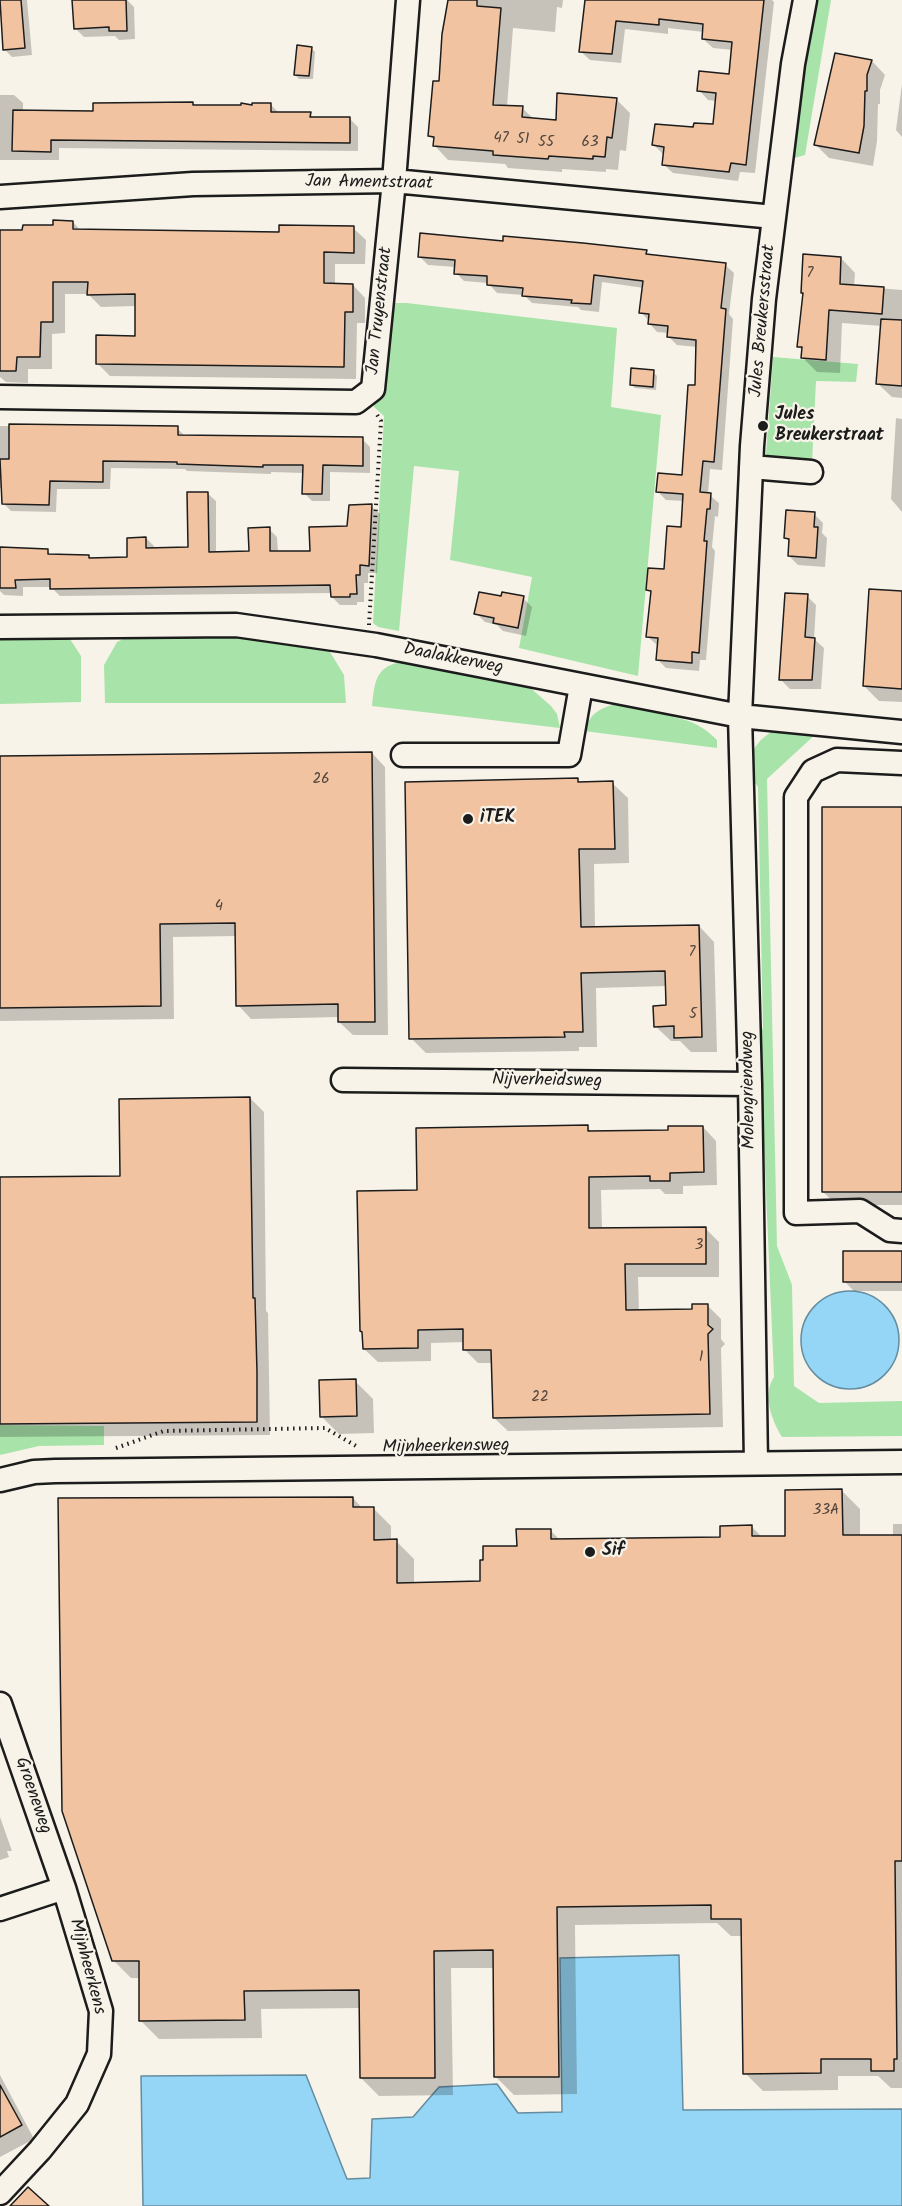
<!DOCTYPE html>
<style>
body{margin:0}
canvas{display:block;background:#f7f3e8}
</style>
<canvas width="902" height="2206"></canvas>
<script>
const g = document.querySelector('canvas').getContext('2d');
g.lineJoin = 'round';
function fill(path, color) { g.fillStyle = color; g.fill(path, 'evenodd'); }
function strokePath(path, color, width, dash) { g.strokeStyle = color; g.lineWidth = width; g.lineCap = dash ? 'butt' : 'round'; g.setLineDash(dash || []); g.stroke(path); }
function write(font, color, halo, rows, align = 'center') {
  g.font = font + ' Kalam,sans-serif'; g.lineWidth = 4.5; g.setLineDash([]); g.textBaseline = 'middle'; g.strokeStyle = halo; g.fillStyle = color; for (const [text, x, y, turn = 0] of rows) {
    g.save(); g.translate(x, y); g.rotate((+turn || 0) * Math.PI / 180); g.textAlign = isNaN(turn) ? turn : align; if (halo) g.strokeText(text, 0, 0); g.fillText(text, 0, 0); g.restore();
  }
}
fill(new Path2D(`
 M814 0H831L805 155 791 159Z
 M383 303H407L617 328 611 407 661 415 638 676 519 648 532 577 450 560 459 471 414 466 399 631 378 627 373 623 384 416 374 407Z
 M773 357 858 364 856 382 816 381 812 463 775 459 766 455Z
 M240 631 314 641 330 652 344 675 346 703H105L104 665 117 642 138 632Z
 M70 639 81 656V702L0 704V640Z
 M405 661 527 685 551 706 557 714 560 728 372 706C375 679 376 666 405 661Z
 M621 702 674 712 673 717C692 721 703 726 717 740V748L584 731C591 711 602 708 621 702Z
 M784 727 818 732 767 779 777 1246 792 1285 794 1386 819 1403 902 1401V1436L782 1437C772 1421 762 1395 774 1377L761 1075 754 1040 763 1028 758 787 747 771C751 748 761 734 784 727Z
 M0 1425 104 1426V1445L39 1446 0 1455Z`), '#a8e4aa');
const water = new Path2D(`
 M801 1340a49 49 0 1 1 98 0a49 49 0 1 1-98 0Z
 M679 1955 683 2110 902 2109V2206H143L141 2076 306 2075 347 2179 370 2178 372 2119 413 2117 439 2087 497 2084 518 2113 562 2112 560 1958Z`);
fill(water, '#95d6f6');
strokePath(water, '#658c9f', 1.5);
fill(new Path2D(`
 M1 0H27L32 55 12 57 4 49Z
 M74 0H127L134 7 135 39 119 40 115 36 84 37 75 28Z
 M449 0H563L562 8 557 7 555 32 513 28 507 107 522 108 534 119 557 121 616 99 630 113 626 151 620 150 618 170 606 169V172L562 169V172L508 168 505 164 448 160 435 146V141L430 136 440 83Z
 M586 0H772L774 2 755 173 740 172 738 181 673 173 663 164 664 155 654 145 695 129 714 126 716 101 708 100 699 90 730 76 733 50 713 48 703 39 704 32 668 28V34L625 29 621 63 590 60 580 51Z
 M311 48 315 52 313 79H299L295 75Z
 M872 61 885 75 880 90V104H878L877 141 873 166 829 158 816 145Z
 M902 84V137L896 130Z
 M0 95H14L23 103V112L94 113 192 104 195 107H254L270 104 280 114H310L314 118H349L358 127V151L59 148V160H0Z
 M73 222 81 231 281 233 353 228 366 240 365 264H335V285H353L365 298V323H357L356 379 110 376 97 363 136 337V306L101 307 88 294H65V333L52 334V369H28V383L6 382 0 377V231L24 232Z
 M504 242 646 252 650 256 725 265 734 273 729 314 733 319 722 470 710 469 708 494 719 503 718 517 715 516 712 547 715 551 706 660H700L699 671 666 668 658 660 659 645 656 644 647 636 652 594 648 590 665 570 682 529 684 501 666 500 658 492 683 476 696 387 697 347 677 345 668 336 669 333 657 332 649 323V321L641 312 644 288 602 282 599 312 581 310 578 307 532 303 524 295 497 293 488 283 464 281 456 273V267L428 265 420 257Z
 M841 258 855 273 854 286 902 290V398L892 397 877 383 882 326 842 323 840 373 817 372 802 357 803 351 799 347 804 295 802 293Z
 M653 372 657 376 656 390 635 388 631 384Z
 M896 418 902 419V512L891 499Z
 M0 426 177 428 185 436 362 439 370 447V473L330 472V501H312L304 493V473L271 472V474L187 471 185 469 111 468 110 489H57L56 512 11 511 3 503V488H0Z
 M207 493 216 501V553L250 552 269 529 277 537 278 552H311L349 528 371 506 380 514 377 573H368V583H364V602H357V605H340L332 597V593L60 596 51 587H23V596L4 595 0 591V549L47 550 52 556H88L91 559H129L146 538 154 546V550L190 549Z
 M814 514 823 523 822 533 827 538 825 567 798 565 789 556 790 542 786 538Z
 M902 593V702L879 701 864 686Z
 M807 596 816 605 814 639 824 648 821 689H790L781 680Z
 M502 598H523L532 607 526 636 503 631 497 625 485 622 476 613Z
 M372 753 385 767 388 1035H353L339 1022V1017L251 1019 238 1005 237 936 173 937 174 1019 0 1021V757Z
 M577 780 581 783H612L628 798 629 863 594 864 595 928 699 926 714 942 717 1052H691L680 1041H671L655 1026 667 1007V986L596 988 597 1047H579V1051L426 1053 411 1038Z
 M902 809V1205H837L823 1192Z
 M250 1098 264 1112 266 1311 268 1313 270 1435 0 1437V1179L122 1177Z
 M587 1127 592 1132 670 1131 703 1127 716 1141 717 1185 683 1186V1194H665L660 1189 601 1190 602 1229 705 1228 719 1242V1277H638L639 1312 694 1311 707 1305 721 1319V1339L725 1344 721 1348 723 1427 508 1431 494 1418 493 1363H478L465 1350V1342L431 1343V1361L378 1362 364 1349 419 1191Z
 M902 1252V1291H854L845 1282Z
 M355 1381 373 1399 374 1433 339 1434 321 1416Z
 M842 1491 860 1509V1537H893V1524H902V2088H891L878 2076H838V2090L763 2091 745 2073 743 1936H731L717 1923 575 1925 577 2094 514 2095 496 2077 495 1968H451L453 2095 379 2096 361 2078 360 2008 261 2009 262 2038 159 2039 141 2021 140 1978H131L113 1960 353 1498 363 1509 373 1508 391 1526V1541H396L414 1559V1584L481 1582 518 1548 550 1530 560 1540 721 1538 752 1527 763 1538 787 1537Z
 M0 1817 12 1851H7L9 1857 0 1860Z
 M0 2075 34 2139 0 2157Z`), '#0003');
const building = new Path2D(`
 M0 0H21L25 48 3 50Z
 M72 0H126L127 31H109V27L74 29Z
 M448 0H477V6L501 8 493 105 523 106 522 117 556 120 557 93 617 98 612 138 607 137 605 157 593 156V159L549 156 548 159 493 155V151L433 146 434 137 428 136 433 81H439L442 34Z
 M585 0H764L746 165 731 163 729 172 662 165 664 147 652 145 655 124 693 127 694 123 713 124 716 93 697 91 699 71 729 74 732 42 702 39 703 24 659 19V25L616 21 612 54 579 52Z
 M297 45 312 47 309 76 294 75Z
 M835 53 872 60 867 75V91H865L864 126 859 153 814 145Z
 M193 102V105H241V103L252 105V103H271V112H311L310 117H350V143L51 140V152L12 151 13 110 93 111V103Z
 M53 220 73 221V229L279 232V225L354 226V253L324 252V283L353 284V312H345L344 367 96 364V335L135 336V294L87 295 88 282H53V322H41L40 357H17L16 371H0V230H22L23 225H53Z
 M420 233 503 241V236L583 243 647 250 646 254 726 263 721 308 726 309 714 462 703 461 700 492 711 493 710 509H707L704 541H707L699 653 692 652V663L656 660 658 638 646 637 651 591 646 590 648 568 664 569 667 526 681 527 683 494 656 492 658 473 682 475 688 385H695L696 340 667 337 668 326 648 324 649 314 639 313 643 281 594 275 591 304 571 303 572 300 522 296 523 288 487 285V276L454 274 455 260 418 257Z
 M803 254 841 257 840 284 884 287 882 314 829 310 826 360 801 358 802 347H797L803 293H801Z
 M881 319 902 320V386L876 384Z
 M631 368 654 370 653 387 630 385Z
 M9 424 178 426V435L363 437V466L323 465 322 494H302L303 465H263V467L177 464V462L103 461V482L50 481 49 505 2 504 0 459H9Z
 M187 492H208L209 552 249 551 248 528 270 527V551H310L309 527 347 526 349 505 372 504 369 566 360 565V575H356L357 594H350V597H331L330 585 50 589V579L15 580 16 588H0V547L48 549V554L89 555V558L127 557V538L146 537V548L188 547Z
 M786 510 815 512 814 527H818L816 558 788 556 789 539 784 538Z
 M869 589 902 591V689L863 686Z
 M479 592 501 596 502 592 524 596 518 628 493 623 494 618 474 614Z
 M785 593 808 594 805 637 815 638 812 680H779Z
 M372 752 375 1022H338V1004L236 1006 235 923 160 924 161 1006 0 1008V756Z
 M578 778V782L613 781 615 849H579L581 927 699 925 702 1037 674 1038V1026L654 1027 653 1006 666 1005 665 971 581 973 583 1032H564L565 1037 409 1039 405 782Z
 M822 807H902V1192H822Z
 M250 1097 253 1298H255L257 1372V1422L0 1424V1177L120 1176 119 1099Z
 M588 1125V1131L668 1130V1126H703L704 1172 670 1173V1181H650V1176L589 1177V1228L706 1227V1264H625L626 1310 692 1309V1304H708V1325L713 1329 708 1334 710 1414 493 1418 491 1350H463V1329L418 1330V1348L363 1349 362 1332 360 1331 357 1191 417 1190 416 1128Z
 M843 1251H902V1282H843Z
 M356 1379 357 1416 320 1417 319 1380Z
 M842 1489 843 1535H902V1861H895L897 2059H894V2071H871V2059H821V2073L743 2074 741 1919H711V1905L557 1907 559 2077H494L493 1950 434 1951 435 2078H360L359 1990 244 1991 245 2020 139 2021V1961H112L62 1811 58 1498 353 1497V1507H374V1540L397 1539V1583L480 1581V1560H483V1546H517L516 1529H551V1539L720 1537V1526L752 1525V1536H785V1490Z
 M0 2085 22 2125 0 2137Z
 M28 2187 49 2206H10Z`);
fill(building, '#f1c3a1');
strokePath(building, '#1c1c1c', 1.5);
const minor = new Path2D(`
 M0 197 193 184 394 181 774 217
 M0 397 356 402 373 389 394 181 408 0
 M751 467 811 472
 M0 627 236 625 376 645 740 716 902 732
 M403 755H569L581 686
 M902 763 837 760 813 771 796 797V1213L860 1211 890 1230 902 1231
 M343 1080 750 1084
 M756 1463 750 1084 740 716 752 446 764 299 793 64 805 0
 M0 1480 34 1472 55 1471 902 1462
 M0 1704 64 1888 101 2011 99 2054 77 2104 40 2150 0 2193
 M0 1909 64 1888`);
strokePath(minor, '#1c1c1c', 27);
strokePath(new Path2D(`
 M369 625 381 421 376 413
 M116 1448 164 1431 325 1428 356 1446`), '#1c1c1c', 4, [1.5, 4.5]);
strokePath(minor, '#f7f3e8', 22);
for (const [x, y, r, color] of [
 [763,426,6,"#1c1c1c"],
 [468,819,6,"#1c1c1c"],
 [590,1552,6,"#1c1c1c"]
]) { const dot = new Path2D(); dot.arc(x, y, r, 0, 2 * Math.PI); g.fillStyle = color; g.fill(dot); strokePath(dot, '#f7f3e8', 2); }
write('15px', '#51463d', null, [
 ["47",501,139],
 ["51",523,140],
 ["55",546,143],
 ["63",590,143],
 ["7",810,274],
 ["26",321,780],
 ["4",219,907],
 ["7",692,953],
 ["5",693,1015],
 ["3",699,1246],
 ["1",701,1358],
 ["22",540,1398],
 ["33A",826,1511]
]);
write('18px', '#1c1c1c', '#f7f3e8', [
 ["Jan Amentstraat",369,184,1],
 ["Jan Truyenstraat",381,311,-84],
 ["Jules Breukersstraat",764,321,-85],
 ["Daalakkerweg",453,660,11],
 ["Nijverheidsweg",547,1082,1],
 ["Molengriendweg",750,1090,-91],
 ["Mijnheerkensweg",446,1448,-1],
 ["Groeneweg",32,1796,71],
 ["Mijnheerkens",86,1967,75]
]);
write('bold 18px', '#1c1c1c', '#f7f3e8', [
 ["Jules",775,416],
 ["Breukerstraat",775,437],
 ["iTEK",480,819],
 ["Sif",602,1552]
], 'left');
</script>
